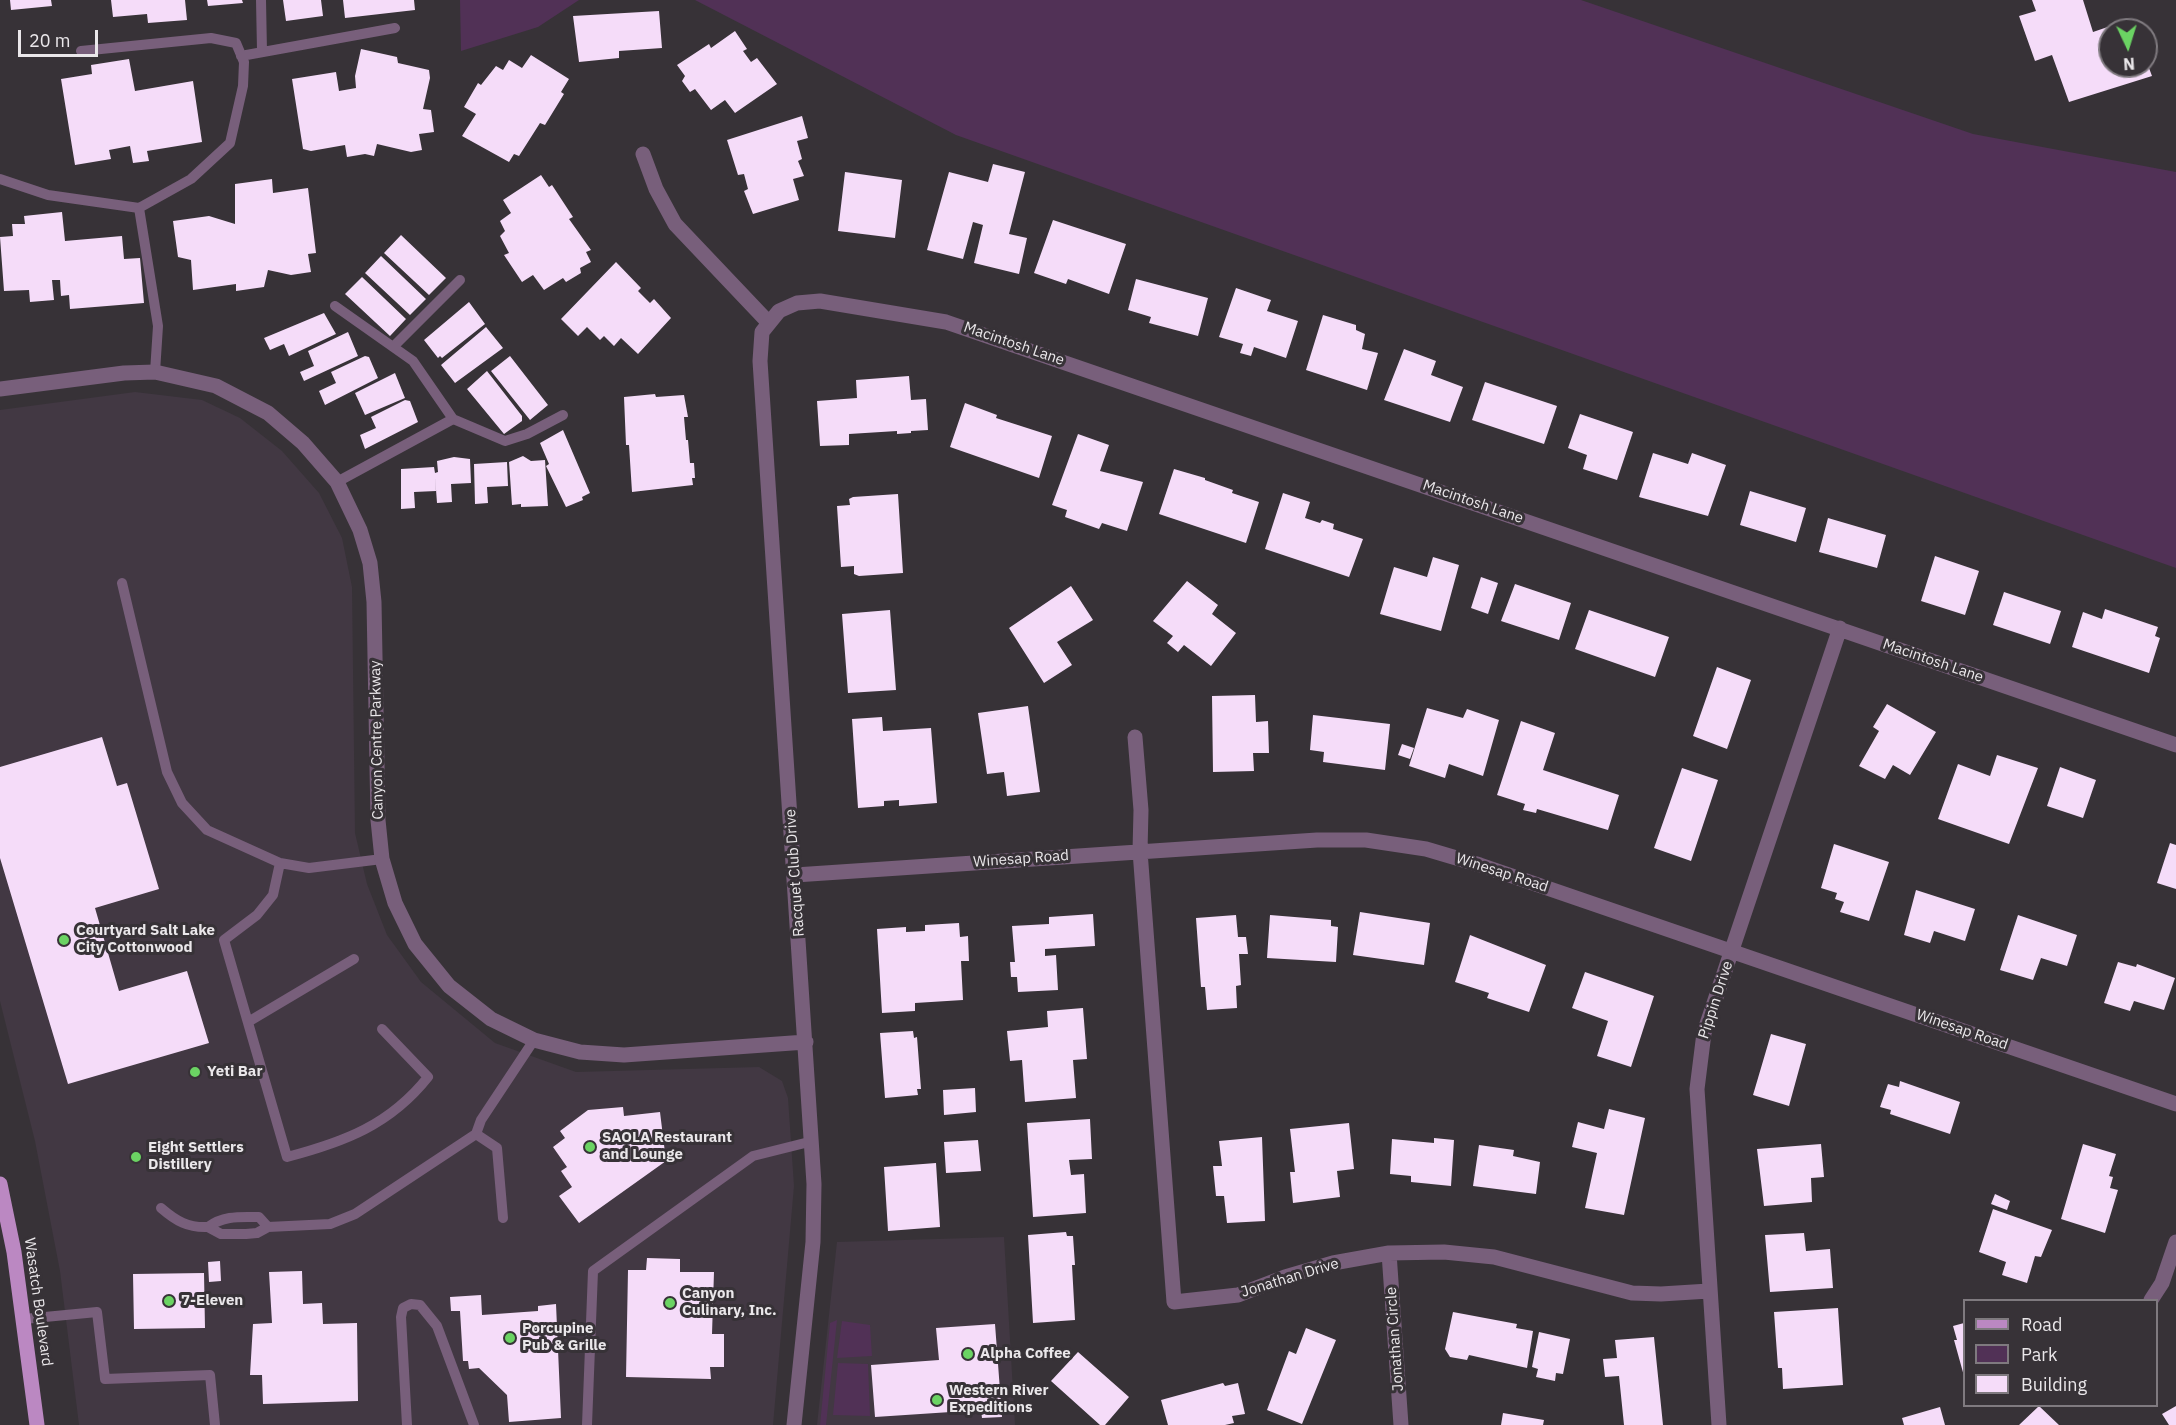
<!DOCTYPE html>
<style>
body{margin:0}
#map{position:relative;width:2176px;height:1425px;overflow:hidden;background:#373237;font-family:"IBM Plex Sans",sans-serif}
canvas{display:block}
.legend{position:absolute;left:1963px;top:1299px;width:195px;height:108px;box-sizing:border-box;background:#373237;border:2px solid #7f7a7f;margin:0;padding:8px 10px;list-style:none;font-size:18px;color:#eae7ea}
.legend li{display:flex;align-items:center;gap:12px;height:30px}
.legend b{width:30px;border:2px solid #7f7a7f}
.north{position:absolute;left:2098px;top:18px;width:60px;height:60px;box-sizing:border-box;background:#373237;border:2px solid #7f7a7f;border-radius:50%;rotate:176deg;font-size:16px;font-weight:700;line-height:24px;text-align:center;color:#eae7ea}
.north::after{content:'';display:block;margin:auto;width:21px;height:27px;background:#6bd363;clip-path:polygon(50% 0,100% 100%,50% 72%,0 100%)}
.scale{position:absolute;left:18px;top:30px;width:80px;height:27px;box-sizing:border-box;border:3px solid #eae7ea;border-top:0;padding-left:8px;font-size:18px;line-height:21px;white-space:nowrap;color:#eae7ea;-webkit-text-stroke:4px #373237;paint-order:stroke}
</style>
<div id="map">
<canvas width="2176" height="1425"></canvas>
<ul class="legend">
<li><b style="height:8px;background:#bb88c2"></b>Road</li>
<li><b style="height:16px;background:#513156"></b>Park</li>
<li><b style="height:16px;background:#f5dcf9"></b>Building</li>
</ul>
<div class="north">N</div>
<div class="scale">20 m</div>
</div>
<script>
const g = document.querySelector('canvas').getContext('2d');
g.lineJoin = 'round';
function fill(path, color) { g.fillStyle = color; g.fill(path, 'evenodd'); }
function strokePath(path, color, width, dash) { g.strokeStyle = color; g.lineWidth = width; g.lineCap = dash ? 'butt' : 'round'; g.setLineDash(dash || []); g.stroke(path); }
function write(font, color, halo, rows, align = 'center') {
  g.font = font + ' "IBM Plex Sans",sans-serif'; g.lineWidth = 6; g.setLineDash([]); g.textBaseline = 'middle'; g.strokeStyle = halo; g.fillStyle = color; for (const [text, x, y, turn = 0] of rows) {
    g.save(); g.translate(x, y); g.rotate((+turn || 0) * Math.PI / 180); g.textAlign = isNaN(turn) ? turn : align; if (halo) g.strokeText(text, 0, 0); g.fillText(text, 0, 0); g.restore();
  }
}
fill(new Path2D(`
 M135 392 202 400 240 418 282 451 319 493 342 538 352 587 355 833 367 884 387 935 421 982 495 1043 576 1072 759 1067 782 1081 788 1098 794 1186 773 1425H79L60 1271 35 1141 0 1001V410Z
 M1004 1237 1015 1425H817L837 1242Z`), '#423843');
fill(new Path2D(`
 M460 0H579L538 27 461 51Z
 M695 0H1581L1973 134 2176 172V568L956 135Z
 M837 1320 826 1425H820L830 1323Z
 M842 1321 870 1325 872 1356 837 1358Z
 M838 1363 868 1364 870 1416 833 1415Z`), '#513156');
fill(new Path2D(`
 M10 0H51L52 6 11 10Z
 M111 0H185L187 20 148 23 147 14 113 17Z
 M207 0H242L243 3 208 6Z
 M283 0H321L323 16 286 21Z
 M343 0H414L415 10 345 18Z
 M2032 0H2083L2093 32 2131 19 2135 30H2110V66H2146V60L2152 76 2069 102 2052 55 2035 61 2019 16 2036 11Z
 M659 11 662 48 619 51V58L579 62 573 16Z
 M735 31 747 49 743 51 751 62 757 58 777 84 735 113 725 100 711 110 695 89 690 92 682 81 685 76 677 65 709 44 711 48Z
 M361 49 397 57 398 63 429 70 430 78 423 109 431 110 434 132 419 134 422 150 411 152 377 144 374 156 365 154 347 157 345 145 311 151 303 149 292 79 336 72 339 91 356 88 355 76Z
 M531 55 569 79 561 92 564 94 545 125 540 123 519 156 514 154 509 162 462 136 476 114 464 107 478 83 481 85 496 66 503 70 509 60 522 68Z
 M129 59 135 91 193 81 202 142 147 151 149 161 133 163 130 146 109 150 111 159 75 165 61 79 92 74 91 65Z
 M802 116 808 138 797 141 802 159 798 161 804 176 793 179 799 200 753 214 744 191 748 189 744 174 738 175 727 140Z
 M993 164 1025 172 1009 234 1027 238 1019 274 974 263 983 225 973 222 963 259 927 250 949 172 988 182Z
 M845 172 902 180 895 238 838 231Z
 M541 175 549 187 552 185 573 217 569 219 591 250 586 252 591 262 580 268 581 273 566 282 563 278 544 290 533 275 522 282 504 255 509 253 500 236 505 231 500 221 511 213 503 200Z
 M272 179 273 193 308 188 316 253 308 254 311 272 291 275 268 270 264 287 236 291V284L193 290 191 260 178 257 173 221 209 216 235 224V184Z
 M62 212 65 241 122 236 124 259 140 258 144 303 70 309 69 295 61 296 60 280H52L54 300 30 302 29 290 4 291 0 237 13 236 12 224H25L24 216Z
 M1053 220 1126 244 1109 294 1068 279 1066 284 1034 273Z
 M401 235 446 278 429 295 384 253Z
 M381 256 426 299 410 315 365 273Z
 M616 262 641 288 638 291 650 303 654 299 671 318 638 354 621 338 614 346 604 336 600 340 587 327 578 336 561 319Z
 M362 277 406 319 390 336 345 294Z
 M1136 279 1208 298 1198 336 1149 323 1151 317 1128 310Z
 M1236 288 1271 300 1267 311 1298 321 1286 358 1254 347 1251 356 1240 353 1243 344 1219 337Z
 M469 302 485 324 442 358 440 356 438 358 424 340Z
 M324 313 336 334 289 356 284 344 270 350 264 338Z
 M1323 315 1356 325V330L1365 334 1362 349 1378 353 1367 390 1306 370Z
 M486 327 503 348 455 383 441 365Z
 M348 332 358 356 304 381 300 372 314 366 308 351Z
 M1404 349 1436 361 1431 375 1463 387 1450 422 1384 400Z
 M365 356 369 357 378 378 325 405 319 391 336 383 331 372Z
 M510 356 548 405 530 420 491 371Z
 M487 371 522 416V421L504 434 467 389Z
 M395 373 405 398 365 415 355 393Z
 M909 376 911 400 926 399 928 430 911 431V433L897 434V431L849 434V445L820 446 817 401 857 398 856 380Z
 M1485 382 1557 406 1544 444 1472 420Z
 M655 394 656 397 684 395 688 417H684L686 440H688L690 463H694L695 478H692L693 485 632 492 629 445H626L624 397Z
 M405 400 410 401 418 422 365 449 360 435 376 428 371 417Z
 M965 403 997 415 996 418 1052 436 1039 478 950 447Z
 M1580 414 1633 432 1617 480 1583 469 1587 455 1568 448Z
 M563 430 590 493 582 497 583 500 566 507 546 466 549 464 540 443Z
 M1078 434 1109 445 1100 471 1143 482 1127 531 1102 523 1099 529 1065 517 1067 510 1052 505Z
 M1653 453 1688 464 1692 453 1726 465 1708 516 1639 497Z
 M523 456 531 461 545 460 548 506 521 507V504L512 505 509 462Z
 M454 457 470 459 471 483 451 484 452 502 437 503 435 476 436 491 414 492 415 508 401 509V469L434 467 435 473 438 472 437 461Z
 M507 462 508 486 487 487 488 503 475 504 474 464Z
 M1174 469 1205 478V480L1233 490 1232 493 1259 502 1246 543 1159 514Z
 M1750 491 1806 508 1796 542 1740 525Z
 M1283 493 1310 502 1305 518 1320 523 1322 520 1334 524 1333 529 1363 539 1349 577 1265 549Z
 M898 494 903 573 859 576 854 574V566L841 567 837 506 850 505 849 499 853 497Z
 M1828 518 1886 535 1877 568 1819 552Z
 M1935 556 1979 571 1965 615 1921 601Z
 M1433 557 1459 565 1441 631 1380 614 1394 567 1427 577Z
 M1481 577 1498 583 1488 614 1471 608Z
 M1187 581 1218 605 1212 614 1236 633 1211 666 1184 645 1178 652 1167 643 1173 636 1153 621Z
 M1515 584 1571 603 1559 640 1501 621Z
 M1071 586 1093 620 1057 642 1072 665 1044 683 1009 628Z
 M2004 592 2061 611 2050 644 1993 625Z
 M2105 609 2158 627 2155 636 2160 638 2149 673 2072 647 2083 612 2102 619Z
 M890 610 896 690 848 693 842 614Z
 M1589 610 1669 637 1655 677 1575 649Z
 M1717 667 1751 680 1727 749 1693 736Z
 M1255 695 1256 722 1268 721 1269 753H1253L1254 771 1213 772 1212 696Z
 M1887 704 1936 732 1910 775 1893 765 1885 779 1859 766 1879 731 1873 727Z
 M1028 706 1040 792 1007 796 1004 772 987 774 978 713Z
 M1427 708 1463 718 1467 709 1499 720 1483 776 1449 764 1445 778 1409 766Z
 M1313 715 1390 724 1385 770 1323 762 1324 752 1310 750Z
 M882 717 883 731 931 728 937 803 899 806V800L884 801V806L858 808 852 719Z
 M1521 721 1555 733 1543 770 1619 795 1608 830 1537 809 1536 813 1523 810 1525 804 1497 795Z
 M102 737 117 786 127 783 159 889 95 908 119 991 187 971 209 1043 68 1084 0 858V767Z
 M1402 744 1414 748 1410 759 1398 755Z
 M1997 755 2038 768 2009 844 1938 819 1958 764 1990 776Z
 M2060 767 2096 780 2083 818 2047 806Z
 M1682 768 1718 780 1691 861 1654 848Z
 M2170 843 2176 845V889L2157 883Z
 M1834 844 1889 862 1869 921 1840 912 1844 902 1835 899 1837 893 1821 888Z
 M1916 890 1975 909 1965 941 1934 931 1930 943 1904 935Z
 M1360 912 1430 923 1424 965 1353 955Z
 M1093 914 1095 946 1045 949V956L1056 955 1058 990 1018 992 1017 977H1011L1010 962H1015L1012 926 1049 924V917Z
 M1236 915 1238 937H1246L1248 954H1239L1241 985 1236 986 1237 1008 1207 1010 1205 987H1201L1196 918Z
 M1270 915 1331 920V926L1338 927 1336 962 1267 958Z
 M2018 915 2077 935 2067 966 2041 958 2033 980 2000 970Z
 M959 923 960 937 968 936 969 961H961L963 1000 915 1003V1011L882 1013 877 929 906 927V932L925 931V925Z
 M1470 935 1546 965 1529 1012 1487 998 1489 993 1455 982Z
 M2118 962 2136 967 2137 964 2175 978 2164 1010 2134 1001 2130 1011 2104 1003Z
 M1585 972 1654 996 1631 1067 1597 1056 1608 1021 1572 1008Z
 M1083 1008 1087 1059 1073 1060 1076 1098 1025 1102 1022 1060 1010 1061 1007 1031 1048 1027 1047 1011Z
 M913 1031 914 1038 917 1037 921 1089H917L918 1095 885 1098 880 1033Z
 M1771 1034 1806 1044 1789 1106 1753 1095Z
 M1900 1081 1960 1102 1950 1134 1890 1114 1891 1110 1880 1107 1888 1084 1899 1087Z
 M975 1088 976 1112 944 1115 943 1090Z
 M623 1107 624 1116 660 1112 666 1161 579 1223 559 1196 572 1187 561 1171 567 1167 553 1147 565 1138 560 1131 588 1110Z
 M1609 1109 1645 1118 1624 1215 1585 1208 1597 1153 1572 1147 1578 1122 1604 1129Z
 M1090 1119 1092 1159 1069 1160 1071 1175 1084 1174 1086 1213 1033 1217 1027 1123Z
 M1349 1123 1354 1169 1337 1171 1340 1197 1293 1203 1290 1172H1295L1290 1129Z
 M1262 1137 1265 1221 1227 1223 1224 1196H1216L1213 1166H1222L1219 1141Z
 M1434 1138 1454 1140 1451 1186 1411 1182V1176L1390 1174 1392 1139 1434 1143Z
 M978 1140 981 1171 946 1173 944 1142Z
 M1821 1144 1824 1177 1811 1178 1812 1202 1764 1206 1757 1149Z
 M2083 1144 2116 1154 2109 1176 2113 1177 2110 1188 2118 1190 2105 1233 2061 1219Z
 M1479 1145 1514 1150 1513 1156 1540 1162 1536 1194 1473 1186Z
 M936 1163 940 1227 888 1231 884 1167Z
 M1995 1194 2010 1201 2007 1210 1991 1204Z
 M1993 1209 2052 1230 2041 1257 2035 1256 2027 1283 2002 1275 2006 1262 1979 1252Z
 M1066 1232 1067 1236H1073L1075 1265H1072L1075 1320 1033 1323 1028 1235Z
 M1804 1233 1806 1251 1830 1249 1833 1288 1770 1292 1765 1235Z
 M647 1258 680 1259V1272H714L712 1334H724V1367H710L711 1379 626 1377 628 1270H646Z
 M220 1261 221 1281 209 1282 208 1262Z
 M302 1271 303 1304 322 1303 323 1324 357 1323 358 1401 263 1404 262 1375H250L253 1324 272 1323 269 1272Z
 M204 1273 205 1328 134 1329 133 1274Z
 M481 1295 482 1315 538 1311V1306L556 1304 561 1418 509 1422 507 1395 479 1368 469 1369 468 1361H463L460 1311H451L450 1297Z
 M1838 1308 1843 1385 1783 1389 1782 1368H1778L1774 1312Z
 M1453 1312 1517 1324 1516 1328 1533 1331 1527 1368 1469 1355 1467 1360 1450 1357 1445 1349Z
 M1964 1323V1376L1954 1340H1957L1953 1326Z
 M995 1324 1002 1417 982 1418 981 1410 875 1417 871 1365 939 1360 936 1328Z
 M1306 1328 1336 1340 1302 1424 1267 1410 1289 1351 1296 1354Z
 M1539 1332 1570 1339 1563 1374 1556 1373 1555 1381 1536 1377 1538 1369 1532 1367Z
 M1654 1337 1663 1425H1624L1619 1376 1605 1377 1603 1359 1617 1358 1615 1340Z
 M1078 1352 1129 1397 1105 1425H1100L1051 1381Z
 M1223 1383 1225 1386 1238 1383 1245 1414 1232 1416 1234 1423 1225 1425H1168L1161 1400Z
 M2039 1406 2059 1425H2019Z
 M2176 1406V1425H2169L2162 1414Z
 M1940 1407 1945 1425H1904L1902 1418Z
 M1503 1413 1544 1420 1543 1425H1501Z`), '#f5dcf9');
strokePath(new Path2D(`
 M261 0 262 51
 M81 51 211 38 236 43 244 62 243 86 230 143 191 179 139 208 158 326 155 372
 M241 56 395 28
 M0 179 48 195 139 208
 M335 306 413 361 453 419 337 482
 M393 347 460 280
 M453 419 505 441 527 434 563 415
 M122 583 167 772 182 803 207 830 280 863
 M382 859 309 868 280 863 273 895 257 915 224 940 287 1157C344 1142 390 1125 428 1077L382 1029
 M248 1022 354 959
 M476 1134 497 1148 503 1218
 M161 1208C176 1221 188 1228 208 1227
 M268 1227 259 1217C241 1217 224 1215 208 1227L221 1234H246L257 1233 268 1227 330 1224 355 1214 476 1134 481 1120 534 1040
 M24 1319 97 1312 105 1379 210 1375 215 1425
 M407 1425 401 1317 403 1308 411 1304 420 1305 437 1326 474 1425
 M587 1425 593 1271 753 1156 813 1141`), '#785f7b', 10);
strokePath(new Path2D(`
 M643 154 656 189 675 224 768 322
 M0 389 124 373 155 372 216 386 268 413 303 443 337 482 360 530 370 563 374 602 378 820 382 859 395 903 415 944 449 986 491 1019 534 1040 580 1052 624 1055 806 1042
 M1135 737 1141 810 1140 851 1174 1302 1238 1295 1285 1277 1333 1263 1389 1253 1444 1252 1494 1257 1632 1293 1661 1294 1709 1291
 M795 875 1317 840H1366L1426 849 1480 865 2176 1104
 M1389 1253 1401 1425
 M2151 1300 2162 1283 2176 1242
 M794 1425 813 1242 814 1184 760 361 762 332 779 311 797 303 820 301 946 322 2176 745
 M1719 1425 1697 1089 1704 1033 1840 628`), '#785f7b', 15);
strokePath(new Path2D(`
 M0 1184 14 1252 37 1425`), '#bb88c2', 15);
for (const [x, y, r, color] of [
 [64,940,6,"#6bd363"],
 [195,1072,6,"#6bd363"],
 [590,1147,6,"#6bd363"],
 [136,1157,6,"#6bd363"],
 [169,1301,6,"#6bd363"],
 [670,1303,6,"#6bd363"],
 [510,1338,6,"#6bd363"],
 [968,1354,6,"#6bd363"],
 [937,1400,6,"#6bd363"]
]) { const dot = new Path2D(); dot.arc(x, y, r, 0, 2 * Math.PI); g.fillStyle = color; g.fill(dot); strokePath(dot, '#373237', 2); }
write('15px', '#eae7ea', '#373237', [
 ["Macintosh Lane",1014,344,19],
 ["Macintosh Lane",1473,502,19],
 ["Macintosh Lane",1933,661,19],
 ["Canyon Centre Parkway",377,740,-91],
 ["Winesap Road",1021,859,-4],
 ["Racquet Club Drive",795,873,-94],
 ["Winesap Road",1502,873,18],
 ["Pippin Drive",1716,1000,-72],
 ["Winesap Road",1962,1030,19],
 ["Jonathan Drive",1290,1278,-17],
 ["Wasatch Boulevard",38,1302,82],
 ["Jonathan Circle",1395,1339,-94]
]);
write('bold 15px', '#eae7ea', '#373237', [
 ["Courtyard Salt Lake",76,931],
 ["City Cottonwood",76,948],
 ["Yeti Bar",207,1072],
 ["SAOLA Restaurant",602,1138],
 ["and Lounge",602,1155],
 ["Eight Settlers",148,1148],
 ["Distillery",148,1165],
 ["Canyon",682,1294],
 ["Culinary, Inc.",682,1311],
 ["7-Eleven",181,1301],
 ["Porcupine",522,1329],
 ["Pub & Grille",522,1346],
 ["Alpha Coffee",980,1354],
 ["Western River",949,1391],
 ["Expeditions",949,1408]
], 'left');
</script>
